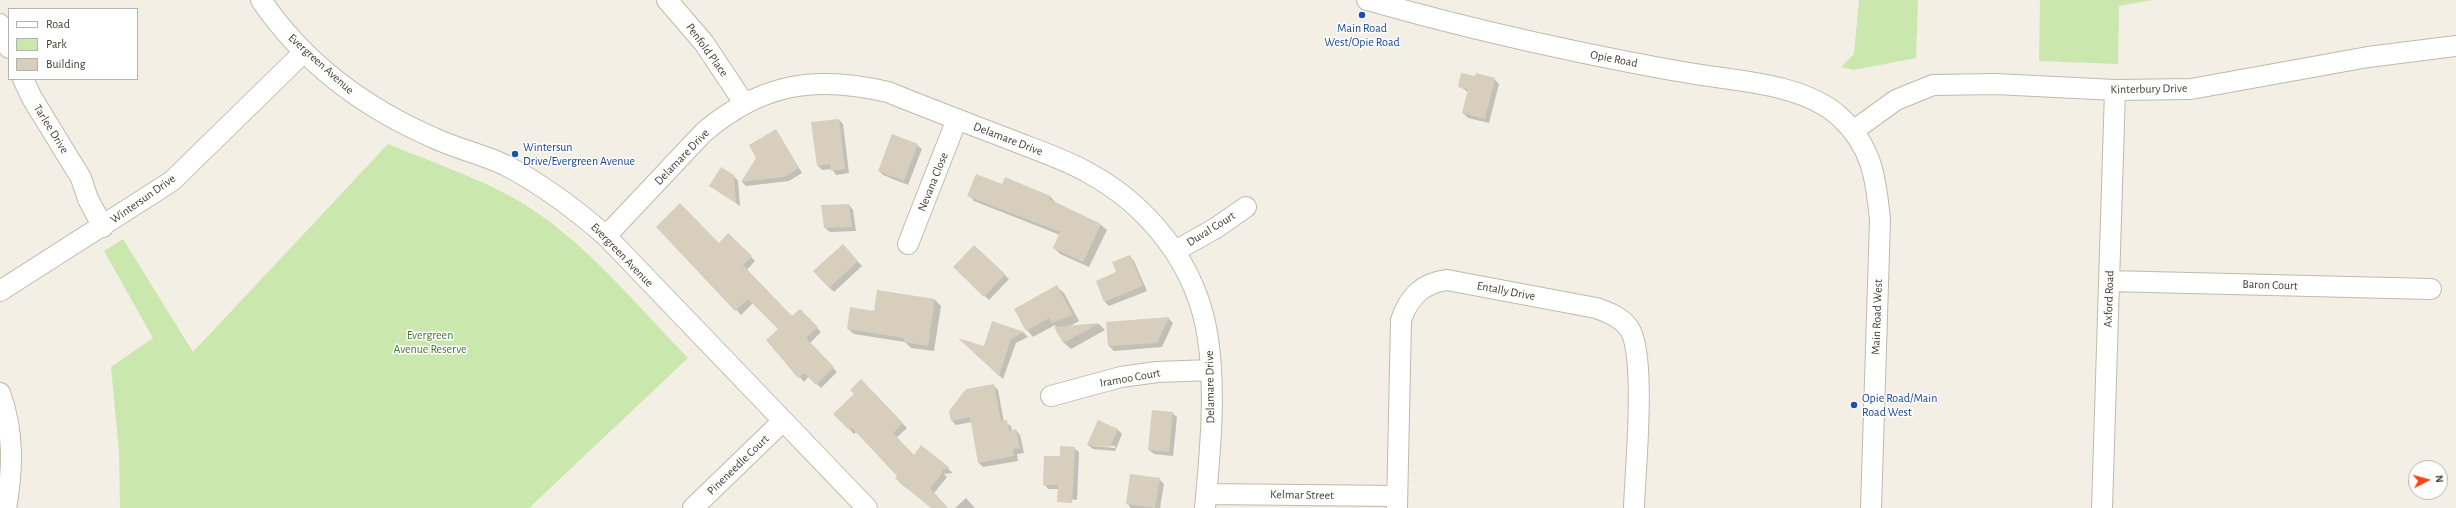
<!DOCTYPE html>
<style>
body{margin:0}
#map{position:relative;width:2456px;height:508px;overflow:hidden;background:#f3efe5;font-family:"Alegreya Sans",sans-serif}
canvas{display:block}
.legend{position:absolute;left:8px;top:8px;width:130px;height:72px;box-sizing:border-box;background:#fff;border:1px solid #b5b3ae;margin:0;padding:5px 7px;list-style:none;font-size:12px;color:#454035}
.legend li{display:flex;align-items:center;gap:8px;height:20px}
.legend b{width:20px;border:1px solid #b5b3ae}
.north{position:absolute;left:2408px;top:460px;width:40px;height:40px;box-sizing:border-box;background:#fff;border:1px solid #b5b3ae;border-radius:50%;rotate:84deg;font-size:11px;font-weight:700;line-height:16px;text-align:center;color:#454035}
.north::after{content:'';display:block;margin:auto;width:14px;height:18px;background:#f94416;clip-path:polygon(50% 0,100% 100%,50% 72%,0 100%)}
</style>
<div id="map">
<canvas width="2456" height="508"></canvas>
<ul class="legend">
<li><b style="height:5px;background:#fff"></b>Road</li>
<li><b style="height:11px;background:#cae7ae"></b>Park</li>
<li><b style="height:11px;background:#d7cebe"></b>Building</li>
</ul>
<div class="north">N</div>
</div>
<script>
const g = document.querySelector('canvas').getContext('2d');
g.lineJoin = 'round';
function fill(path, color) { g.fillStyle = color; g.fill(path, 'evenodd'); }
function strokePath(path, color, width, dash) { g.strokeStyle = color; g.lineWidth = width; g.lineCap = dash ? 'butt' : 'round'; g.setLineDash(dash || []); g.stroke(path); }
function write(font, color, halo, rows, align = 'center') {
  g.font = font + ' "Alegreya Sans",sans-serif'; g.lineWidth = 3; g.setLineDash([]); g.textBaseline = 'middle'; g.strokeStyle = halo; g.fillStyle = color; for (const [text, x, y, turn = 0] of rows) {
    g.save(); g.translate(x, y); g.rotate((+turn || 0) * Math.PI / 180); g.textAlign = isNaN(turn) ? turn : align; if (halo) g.strokeText(text, 0, 0); g.fillText(text, 0, 0); g.restore();
  }
}
fill(new Path2D(`
 M1859 0H1918L1916 58 1853 70 1841 67 1854 54Z
 M2040 0H2153L2119 6 2118 64 2039 61Z
 M388 144C431 162 477 177 517 200 584 239 634 303 688 358L529 508H120L119 451 111 367 153 338 104 251 123 239 193 352Z`), '#cae7ae');
fill(new Path2D(`
 M1476 77 1494 79 1499 84 1489 123 1468 118 1463 113 1468 92 1459 86Z
 M839 120 843 124 849 173 836 175 832 169 822 170 818 166Z
 M776 130 802 173 789 181 746 186 742 182Z
 M917 145 922 149 908 185 883 175 879 171Z
 M734 176 738 181 740 206 710 186Z
 M1005 178 1050 196 1056 203 1101 225 1107 230 1089 267 1060 254 1054 248 1060 235 974 201 969 195 1002 186Z
 M849 205 853 210 856 231 830 232 825 228Z
 M658 227 719 244 728 234 755 261 747 270 792 317 800 310 821 332 810 343 837 372 821 388 809 376 804 382 768 340 779 329 753 303 741 315Z
 M974 246 1009 279 989 300 954 267Z
 M847 250 862 266 834 292 829 287Z
 M1130 256 1134 261 1147 291 1109 306 1105 302 1117 273Z
 M1057 287 1064 293 1079 321 1068 327 1099 324 1105 330 1071 349 1064 343 1055 325 1033 337 1027 330Z
 M935 300 941 306 934 351 911 348 905 342 854 334 848 329 875 312Z
 M1168 318 1173 323 1162 347 1114 351 1109 346 1108 323Z
 M993 322 1024 333 1028 337 1016 343 1003 379 961 340 984 348Z
 M861 380 907 428 896 438 914 456 922 447 953 473 944 474 947 477 934 493 947 508H932L900 483 896 478 898 476 857 431 854 434 835 414 855 394Z
 M993 385 998 390 1004 422 1011 426 1012 431 1016 430 1020 435 1024 453 1017 454 1018 461 983 467 979 463 972 422 956 425 952 421Z
 M1172 413 1177 417 1173 456 1154 454 1149 450Z
 M1099 421 1118 430 1122 434 1115 451 1093 449 1088 445ZM1093 444 1115 446V448L1093 446Z
 M1074 448 1079 452 1077 500 1063 498 1058 489H1048L1044 484Z
 M1159 479 1164 484 1160 508H1131L1127 503Z
 M966 498 975 508H955Z`), '#0003');
fill(new Path2D(`
 M1461 73 1475 76 1476 73 1495 78 1485 119 1462 113 1468 89 1458 87Z
 M839 119 845 169 831 171 830 164 817 166 811 122Z
 M776 129 799 168 784 177 741 182 756 158 749 145Z
 M892 134 918 144 904 181 878 171Z
 M721 167 734 175 736 203 709 186Z
 M976 174 1002 184 1005 177 1050 196 1049 199 1101 224 1083 262 1053 248 1060 232 967 196Z
 M680 203 719 243 728 233 752 256 743 265 792 316 800 309 818 327 806 338 834 367 816 385 804 373 798 378 766 340 778 329 748 299 735 311 656 227Z
 M849 204 852 227 824 228 821 205Z
 M843 244 858 261 829 288 813 271Z
 M974 245 1005 274 984 297 953 267Z
 M1130 255 1143 286 1104 302 1096 281 1116 272 1112 262Z
 M1057 285 1073 315 1052 323 1049 318 1026 331 1014 309Z
 M877 290 935 299 928 346 904 342V338L847 329 850 307 874 311Z
 M1169 317 1157 343 1108 346 1106 322Z
 M992 321 1024 332 1011 339 999 376 958 338 984 346Z
 M1100 323 1063 343 1054 327Z
 M861 379 903 423 893 433 914 455 921 445 950 468 941 470 943 472 930 488 948 508H931L895 478 897 476 852 428 849 430 833 414 854 394 850 390Z
 M994 384 1001 421 1007 420 1009 431 1016 429 1020 448 1013 449 1014 456 978 463 970 417 951 421 949 411 966 389Z
 M1152 410 1173 412 1169 452 1148 450Z
 M1098 420 1118 429 1110 447 1087 445Z
 M1060 446 1075 447 1072 503 1057 502 1058 485H1043L1044 456H1060Z
 M1130 474 1160 478 1155 508 1126 504Z`), '#d7cebe');
const minor = new Path2D(`
 M261 0C304 63 365 108 434 138 457 149 482 154 505 165 542 184 575 209 606 236L867 508
 M667 0 704 43 744 103
 M1367 0C1437 20 1507 37 1579 52 1613 59 1648 66 1683 72 1731 81 1801 82 1839 116 1872 146 1876 178 1880 220L1871 508
 M0 24 9 48
 M23 79 32 98 81 178 88 199 103 227
 M1853 131 1896 100 1933 85 1995 84 2115 90 2191 89 2368 57 2456 46
 M606 236 704 132C762 83 815 75 888 92 927 108 967 123 1006 138 1033 149 1062 158 1087 172 1150 206 1198 267 1208 339 1216 394 1210 453 1205 508
 M908 244 957 119
 M1175 251 1216 228 1246 207
 M2109 281 2431 289
 M0 291 172 181 304 52
 M0 393C14 431 13 469 6 508
 M1051 396 1121 377 1157 372 1211 370
 M1206 494 1397 496
 M693 508 783 421
 M1397 508 1401 320C1409 297 1422 283 1447 280L1596 308C1608 312 1621 317 1629 328 1647 355 1635 471 1634 508
 M2102 508 2115 90`);
strokePath(minor, '#c1baab', 22);
strokePath(minor, '#fff', 20);
for (const [x, y, r, color] of [
 [1362,15,4,"#1a4fb4"],
 [515,154,4,"#1a4fb4"],
 [1854,405,4,"#1a4fb4"]
]) { const dot = new Path2D(); dot.arc(x, y, r, 0, 2 * Math.PI); g.fillStyle = color; g.fill(dot); strokePath(dot, '#fff', 1.5); }
write('12px', '#164399', '#fff', [
 ["Main Road",1362,28,"center"],
 ["West/Opie Road",1362,42,"center"],
 ["Wintersun",523,147],
 ["Drive/Evergreen Avenue",523,161],
 ["Opie Road/Main",1862,398],
 ["Road West",1862,412]
], 'left');
write('12px', '#454035', '#fff', [
 ["Penfold Place",707,50,54],
 ["Opie Road",1614,59,11],
 ["Evergreen Avenue",321,64,42],
 ["Kinterbury Drive",2149,89,-1],
 ["Tarlee Drive",51,129,58],
 ["Delamare Drive",1008,139,21],
 ["Delamare Drive",682,157,-46],
 ["Nevana Close",933,182,-68],
 ["Wintersun Drive",143,199,-35],
 ["Duval Court",1211,229,-32],
 ["Evergreen Avenue",622,255,46],
 ["Baron Court",2270,285,2],
 ["Entally Drive",1506,291,11],
 ["Axford Road",2109,299,-88],
 ["Main Road West",1877,317,-88],
 ["Iramoo Court",1130,378,-10],
 ["Delamare Drive",1210,387,-91],
 ["Pineneedle Court",738,465,-44],
 ["Kelmar Street",1302,495,1]
]);
write('12px', '#427629', '#fff', [
 ["Evergreen",430,335],
 ["Avenue Reserve",430,349]
]);
</script>
